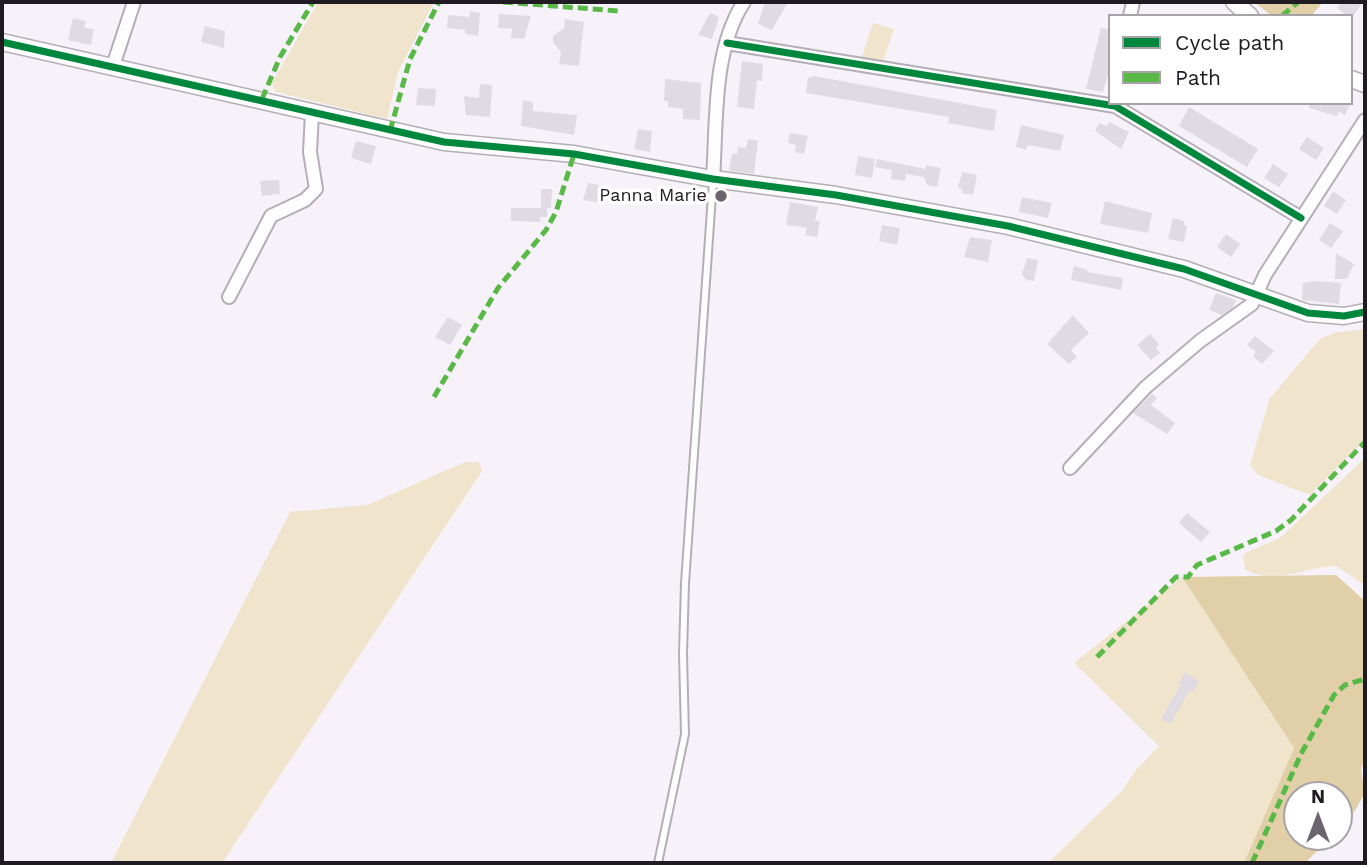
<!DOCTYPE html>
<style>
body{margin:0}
#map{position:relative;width:1367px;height:865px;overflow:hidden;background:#f7f2f9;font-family:"Work Sans",sans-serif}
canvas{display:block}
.frame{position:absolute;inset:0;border:4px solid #201a22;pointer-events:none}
.legend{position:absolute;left:1108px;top:14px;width:245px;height:91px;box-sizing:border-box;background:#fff;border:2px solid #a6a3a7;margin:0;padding:9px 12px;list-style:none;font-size:21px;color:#201a22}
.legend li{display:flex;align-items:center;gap:14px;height:35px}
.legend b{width:35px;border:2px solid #a6a3a7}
.north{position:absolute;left:1283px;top:781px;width:70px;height:70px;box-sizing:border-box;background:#fff;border:2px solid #a6a3a7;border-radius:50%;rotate:0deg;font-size:19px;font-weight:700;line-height:28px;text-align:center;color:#201a22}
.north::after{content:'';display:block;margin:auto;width:24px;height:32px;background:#6b666d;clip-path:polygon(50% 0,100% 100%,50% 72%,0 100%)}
</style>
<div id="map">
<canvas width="1367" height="865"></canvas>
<div class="frame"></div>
<ul class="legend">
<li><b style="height:9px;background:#00873e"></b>Cycle path</li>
<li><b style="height:9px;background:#58b947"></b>Path</li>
</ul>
<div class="north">N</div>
</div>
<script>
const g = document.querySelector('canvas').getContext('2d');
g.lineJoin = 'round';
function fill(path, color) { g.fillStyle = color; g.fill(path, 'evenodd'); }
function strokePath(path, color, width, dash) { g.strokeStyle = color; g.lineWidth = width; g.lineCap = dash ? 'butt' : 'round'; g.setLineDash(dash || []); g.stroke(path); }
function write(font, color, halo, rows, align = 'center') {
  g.font = font + ' "Work Sans",sans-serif'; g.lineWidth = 7; g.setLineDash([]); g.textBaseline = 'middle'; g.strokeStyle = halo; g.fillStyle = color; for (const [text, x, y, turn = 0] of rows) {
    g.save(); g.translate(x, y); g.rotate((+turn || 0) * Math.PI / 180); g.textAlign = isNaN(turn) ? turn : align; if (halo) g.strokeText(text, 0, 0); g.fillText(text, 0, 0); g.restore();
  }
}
fill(new Path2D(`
 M318 2H434L398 72 387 119 280 93 275 92 272 83Z
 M873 23 894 29 882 64 862 57Z
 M1365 329V439L1310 495 1258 475 1250 465 1270 398 1320 339 1334 333Z
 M1365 458V585L1336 566C1307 566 1271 587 1245 569L1243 554 1280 538Z
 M465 462H479L482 471 222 863H111L290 512 367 505Z
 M1182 577 1294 748 1244 863H1048L1122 791 1135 771 1159 746 1074 663Z`), '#f0e4cc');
fill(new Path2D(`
 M1254 2H1323L1311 16H1272Z
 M1336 575 1365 601V756L1361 770 1365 793 1350 819 1339 829V795H1297V837H1331L1305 863H1244L1294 748 1182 577Z`), '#e1cfa8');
fill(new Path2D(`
 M765 2H788L772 30 758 24Z
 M1342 2H1363L1351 19 1337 8Z
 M470 11 480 13 478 36 465 34V30L447 28 448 15 469 17Z
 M710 13 719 17 712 39 698 35Z
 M499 14 531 16 524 39 511 38 512 29 498 28Z
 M73 18 86 21 84 28 94 29 91 45 68 40Z
 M565 19 584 22 579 66 559 64 561 52 553 42V36L564 28Z
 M205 26 225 31 224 48 201 42Z
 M1101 28 1110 30V67L1103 92 1086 89Z
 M742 61 763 64 762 81 757 80 754 109 737 107Z
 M814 76 997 110 994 131 948 123 949 117 806 93 808 78Z
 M665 79 701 83 700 120 683 119V109L668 107V101H664Z
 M480 84 492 85 490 117 466 115 464 96 479 98Z
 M418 88 436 89 435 106 416 105Z
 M523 100 533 102V111L577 115 574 135 521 126Z
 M1309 103H1351L1345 115 1339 112 1337 116 1309 108Z
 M1189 107 1258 149 1247 167 1179 126Z
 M1109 122 1129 132 1121 149 1095 131 1099 123 1107 126Z
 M1021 125 1064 135 1060 151 1028 145 1026 150 1016 147Z
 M638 129 652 131 650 152 634 149Z
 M790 133 808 136 804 154 795 152 796 145 788 143Z
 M1307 137 1324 148 1316 160 1299 149Z
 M748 139 758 141 754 174 729 171 732 154H737L738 147 746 148Z
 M356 141 376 146 371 164 351 158Z
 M858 156 875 159 872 178 855 175Z
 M877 159 926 169V165L941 168 937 187 927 185 924 177 906 174 905 181 891 179 892 170 875 167Z
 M1273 164 1288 174 1279 187 1264 178Z
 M962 172 977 175 973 195 962 193V189L958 188Z
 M279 180 280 194 262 196 260 181Z
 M588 183 605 186 601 203 583 200Z
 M541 189H552L551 208H547V217H540V222L511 221V208H541Z
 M1333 191 1346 200 1337 214 1324 206Z
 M1022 197 1052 203 1048 218 1019 212Z
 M1105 201 1152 213 1148 233 1100 224Z
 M790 202 818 207 815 221H820L817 237 805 235 807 228 786 225Z
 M1173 218 1184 221V225L1187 226 1184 242 1168 239Z
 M1330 223 1343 231 1331 248 1319 240Z
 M882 225 900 228 897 245 879 241Z
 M1226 234 1240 244 1231 257 1217 247Z
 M970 237 992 240 988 262 964 257Z
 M1336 253 1354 264 1347 279H1335Z
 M1027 258 1038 260 1034 281 1026 280 1022 274Z
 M1074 266 1088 270 1087 272 1123 278 1121 290 1071 280Z
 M1315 281 1341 283 1339 304 1302 300 1303 283Z
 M1216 293 1236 300 1233 307 1222 315 1209 310Z
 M1073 315 1089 333 1071 350 1077 357 1069 364 1047 344Z
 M448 317 462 325 450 345 435 337Z
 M1150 334 1159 344 1156 348 1160 353 1151 360 1137 345Z
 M1255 336 1274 351 1262 364 1253 356 1256 352 1247 345Z
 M1152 394 1157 398 1151 405 1175 423 1167 434 1133 413Z
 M1187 513 1210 532 1201 542 1179 523Z
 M1185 672 1199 681 1193 692 1190 690 1170 724 1161 719 1181 685 1178 684Z`), '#e0dbe3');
const lane = new Path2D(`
 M658 863 685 734 683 654 685 583 713 181`);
const street = new Path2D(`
 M1130 16 1133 2
 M727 43 1115 106 1301 218
 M113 66 134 2
 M713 179C717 122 712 51 744 2
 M229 297 271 216 305 200 316 189 310 152 312 113
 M1070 468 1146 387 1200 341 1252 304 1265 275 1365 120`);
const secondary = new Path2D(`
 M1234 2 1250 16
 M2 42 444 142 574 154 713 179 836 195 1008 226 1184 269 1308 313 1344 316 1365 312
 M1351 79 1365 84`);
strokePath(lane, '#b4afb6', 10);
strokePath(street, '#b4afb6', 16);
strokePath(secondary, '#b4afb6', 19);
strokePath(lane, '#fefdfe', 6);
strokePath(street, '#fefdfe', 12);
strokePath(secondary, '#fefdfe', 16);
strokePath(new Path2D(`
 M503 2 619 11
 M1282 16 1298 2
 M262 99 280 57 313 2
 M390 131 410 59 439 2
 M434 397 498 288 546 230 556 212 574 154
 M1097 657 1176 577H1188L1197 565 1276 531 1291 520 1365 442
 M1252 863 1301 754 1334 695 1345 685 1365 679`), '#58b947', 5, [10, 5]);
strokePath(new Path2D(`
 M2 42 444 142 574 154 713 179 836 195 1008 226 1184 269 1308 313 1344 316 1365 312
 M727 43 1115 106 1301 218`), '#00873e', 7);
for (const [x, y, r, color] of [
 [721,196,7,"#6b666d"]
]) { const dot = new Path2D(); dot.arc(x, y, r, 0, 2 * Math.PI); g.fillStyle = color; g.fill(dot); strokePath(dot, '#fff', 2.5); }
write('18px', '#201a22', '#fff', [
 ["Panna Marie",707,196]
], 'right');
</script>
